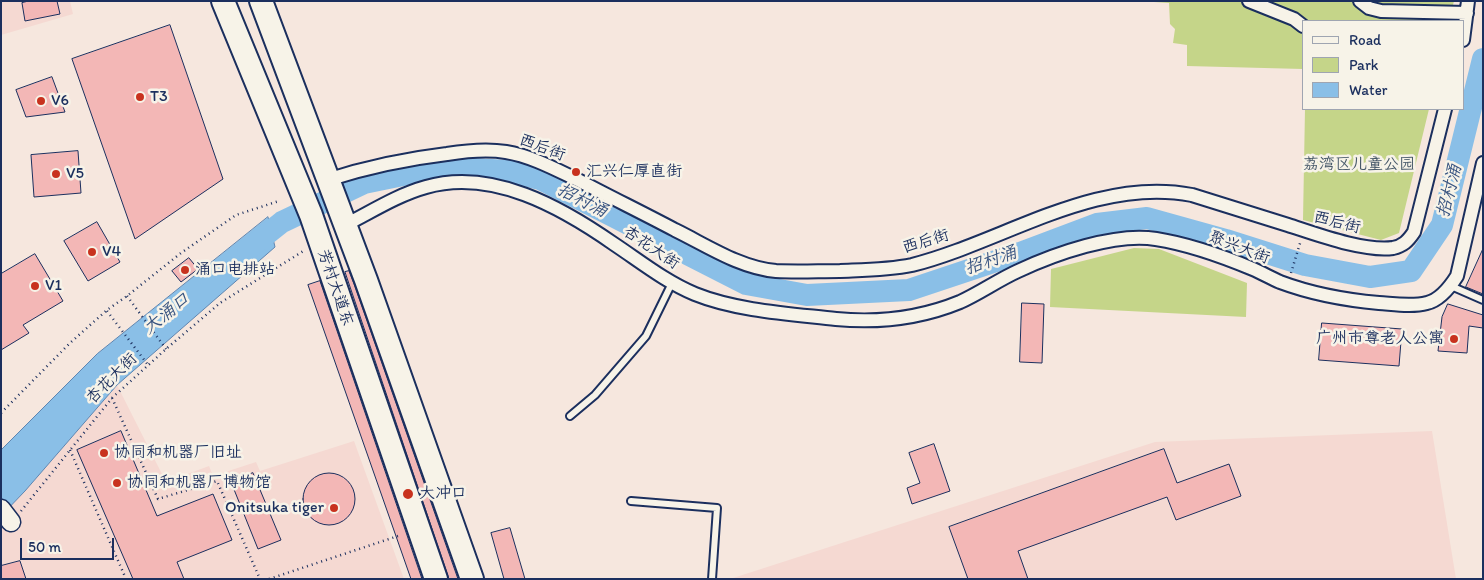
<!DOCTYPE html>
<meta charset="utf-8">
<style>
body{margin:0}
#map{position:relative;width:1484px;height:580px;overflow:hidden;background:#f6e7de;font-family:Itim,sans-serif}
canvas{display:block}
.frame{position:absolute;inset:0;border:2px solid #1b2f5e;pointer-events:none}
.legend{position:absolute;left:1302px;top:20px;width:162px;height:90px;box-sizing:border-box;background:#f7f3e8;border:1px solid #9fa5b1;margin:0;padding:6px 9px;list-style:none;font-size:15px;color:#1b2f5e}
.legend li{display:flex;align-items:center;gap:10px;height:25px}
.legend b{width:25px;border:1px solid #9fa5b1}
.scale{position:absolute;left:20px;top:538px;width:94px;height:22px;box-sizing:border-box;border:2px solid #1b2f5e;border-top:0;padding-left:6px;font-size:15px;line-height:18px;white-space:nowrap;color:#1b2f5e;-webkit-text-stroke:4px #f7f3e8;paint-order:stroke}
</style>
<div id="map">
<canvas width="1484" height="580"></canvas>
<div class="frame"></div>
<ul class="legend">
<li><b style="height:6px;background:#f7f3e8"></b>Road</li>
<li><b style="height:14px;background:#c5d589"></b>Park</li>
<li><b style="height:14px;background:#8abfe7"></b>Water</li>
</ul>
<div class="scale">50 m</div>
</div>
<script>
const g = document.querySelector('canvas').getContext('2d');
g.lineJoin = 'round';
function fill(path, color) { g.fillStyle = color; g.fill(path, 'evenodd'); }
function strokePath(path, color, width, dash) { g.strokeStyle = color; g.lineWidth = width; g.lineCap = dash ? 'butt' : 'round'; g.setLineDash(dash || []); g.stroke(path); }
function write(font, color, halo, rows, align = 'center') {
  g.font = font + ' Itim,"LXGW WenKai TC",sans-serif'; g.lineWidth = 5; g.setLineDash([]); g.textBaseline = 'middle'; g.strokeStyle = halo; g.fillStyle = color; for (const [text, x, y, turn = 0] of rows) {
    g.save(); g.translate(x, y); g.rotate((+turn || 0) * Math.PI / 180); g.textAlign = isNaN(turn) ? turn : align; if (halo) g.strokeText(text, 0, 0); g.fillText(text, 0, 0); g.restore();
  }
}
fill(new Path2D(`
 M1 1H70L73 14 1 35Z
 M117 385 166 482 209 466 213 476 256 462 260 471 354 441 404 579H1V516L25 491Z
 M1432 431 1456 579H730L1155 442Z`), '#f5d9d2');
fill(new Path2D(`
 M1139 1H1454L1449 21H1303V69L1187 66V45L1173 43 1175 29 1170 24 1169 3Z
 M1305 109H1429L1399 233 1381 240 1303 220Z
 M1134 248 1159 249 1247 283 1246 317 1050 307 1051 269Z`), '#c5d589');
const water = new Path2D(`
 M268 217 275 247 117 385 25 491 1 516V450L97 354Z`);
fill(water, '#8abfe7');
strokePath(water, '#5e85b0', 1);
strokePath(new Path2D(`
 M248 249 282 222 364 183 442 167 508 171 540 179 746 284 807 295 909 290 1020 253 1097 224 1147 218 1226 240 1305 265 1370 277 1411 271 1442 225 1483 59`), '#8abfe7', 22);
const building = new Path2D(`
 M29 1H57L60 14 25 21 22 3Z
 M170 25 223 179 135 239 72 59Z
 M52 77 65 112 26 117 16 90Z
 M78 151 81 193 34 197 31 155Z
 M97 222 120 262 88 281 64 241Z
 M1483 249V294L1466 287Z
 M35 254 63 301 23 325 29 333 1 350V274Z
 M189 258 198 269 181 282 172 271Z
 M349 271 354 284 458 579H449L345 272Z
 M320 281 422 579H411L308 285Z
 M1022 303 1044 304 1042 363 1020 362Z
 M1448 304 1483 315V328L1469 326 1467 353 1438 351 1442 317Z
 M1322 323 1402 329 1399 366 1319 360Z
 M121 431 157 516 213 494 232 540 177 562 184 579H133L77 450Z
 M934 444 950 491 912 504 907 488 920 483 909 453Z
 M1164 449 1177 483 1229 464 1241 496 1176 520 1167 497 1018 551 1028 579H968L949 527Z
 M253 473 281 540 258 549 231 482Z
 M303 499a26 26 0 1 1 52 0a26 26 0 1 1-52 0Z
 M510 528 525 579H504L491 533Z
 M20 561 26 579H1V566Z`);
fill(building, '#f3b7b6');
strokePath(building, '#1b2f5e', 1);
const lane = new Path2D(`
 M1451 286 1483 300
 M570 416 595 395 646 336 672 283
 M631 501 717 508 712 579`);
const street = new Path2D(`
 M1249 1 1294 19 1303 26
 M1360 1 1369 8 1381 11 1467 13
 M1463 40 1468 1
 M327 180C367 167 405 159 447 154 466 151 487 149 506 152 531 156 555 169 578 180 610 197 643 213 675 230 706 245 740 268 776 271 797 272 818 271 840 271 864 270 888 270 912 265 1003 242 1095 176 1192 195 1224 205 1256 215 1288 225 1316 234 1364 252 1393 248 1403 246 1408 241 1414 232L1445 109
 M345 225C371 212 397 195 426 187 492 168 561 207 614 244 641 262 666 282 695 294 737 311 792 314 836 319 878 323 921 318 960 302 980 293 998 280 1018 271 1054 254 1116 232 1156 239 1188 244 1222 256 1253 269 1262 273 1271 278 1280 282 1312 294 1345 300 1379 303 1394 304 1412 307 1427 303 1440 300 1450 287 1457 276L1483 163`);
const secondary = new Path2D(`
 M1 509 11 522`);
const highway = new Path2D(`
 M223 1 311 215 436 579
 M261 1 366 280 472 579`);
strokePath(lane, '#1b2f5e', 10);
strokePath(street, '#1b2f5e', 16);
strokePath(secondary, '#1b2f5e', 21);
strokePath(highway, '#1b2f5e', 26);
strokePath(new Path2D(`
 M1009 244 1015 260
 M1291 273 1301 240
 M127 296 166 349
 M107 311 148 365
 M112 398 158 499 217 481 260 579
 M1 413 70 343 107 310 127 296 181 253 236 215 279 201
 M70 450 126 579
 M21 511 112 398 166 349 220 303 305 250
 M269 579 398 536`), '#1b2f5e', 2.5, [1, 4]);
strokePath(lane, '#f7f3e8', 6);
strokePath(street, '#f7f3e8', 12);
strokePath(secondary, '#f7f3e8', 18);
strokePath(highway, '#f7f3e8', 22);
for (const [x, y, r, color] of [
 [140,97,5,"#c8321e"],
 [41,101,5,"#c8321e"],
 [576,172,5,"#c8321e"],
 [56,174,5,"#c8321e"],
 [92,252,5,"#c8321e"],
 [185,270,5,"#c8321e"],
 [35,286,5,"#c8321e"],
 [1454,339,5,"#c8321e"],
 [104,453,5,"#c8321e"],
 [117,483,5,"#c8321e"],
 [408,494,6,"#c8321e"],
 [334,508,5,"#c8321e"]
]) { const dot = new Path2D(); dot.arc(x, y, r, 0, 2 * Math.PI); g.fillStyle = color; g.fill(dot); strokePath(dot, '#f7f3e8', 2); }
write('16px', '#1b2f5e', '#f7f3e8', [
 ["T3",150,97],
 ["V6",51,101],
 ["汇兴仁厚直街",586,172],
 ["V5",66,174],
 ["V4",102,252],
 ["涌口电排站",195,270],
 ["V1",45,286],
 ["广州市尊老人公寓",1444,339,"right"],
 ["协同和机器厂旧址",114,453],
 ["协同和机器厂博物馆",127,483],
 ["大冲口",419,494],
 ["Onitsuka tiger",324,508,"right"]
], 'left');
write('16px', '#1b2f5e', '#f7f3e8', [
 ["西后街",542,148,21],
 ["西后街",1337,223,14],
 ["西后街",926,242,-17],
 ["杏花大街",651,248,34],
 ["聚兴大街",1239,248,21],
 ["芳村大道东",335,288,71],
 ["杏花大街",112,379,-45]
]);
write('16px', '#465869', '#f7f3e8', [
 ["荔湾区儿童公园",1359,165]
]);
write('italic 18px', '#375380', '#f7f3e8', [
 ["招村涌",1450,191,-76],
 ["招村涌",582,201,27],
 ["招村涌",991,261,-19],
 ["大涌口",167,314,-38]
]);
</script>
